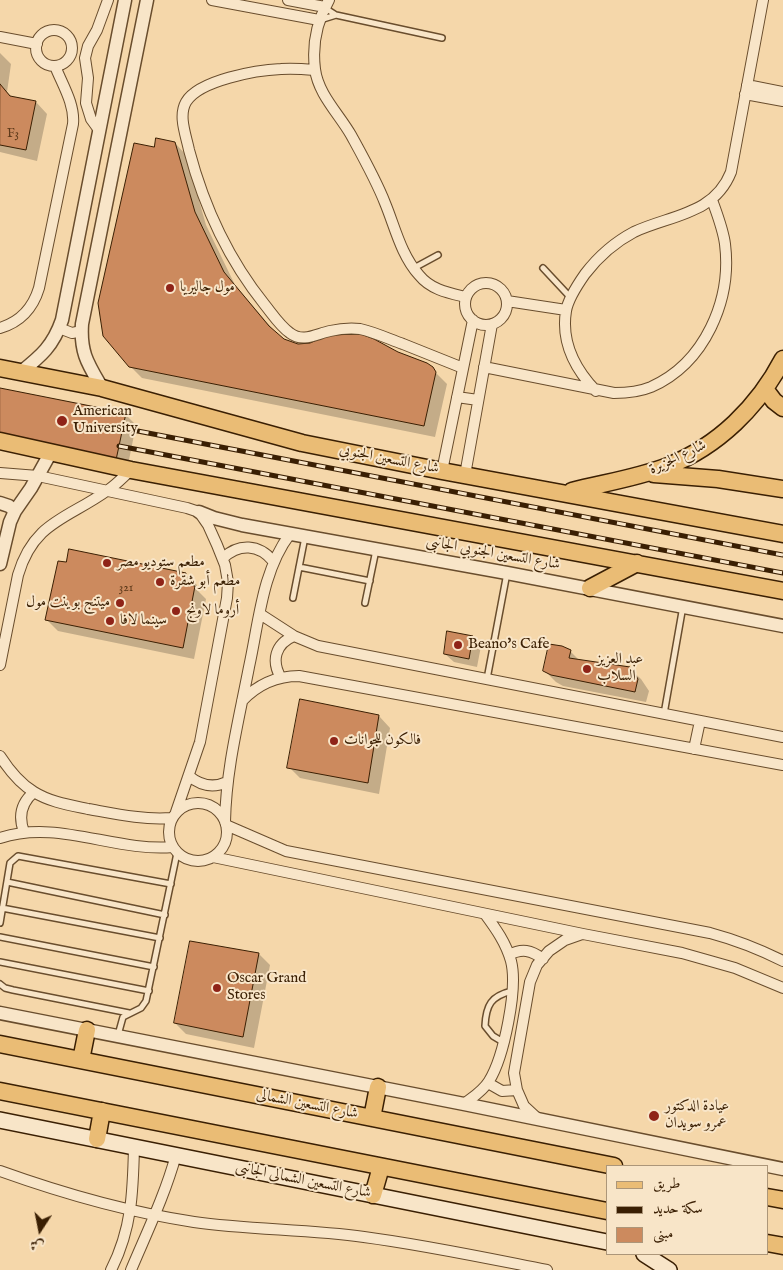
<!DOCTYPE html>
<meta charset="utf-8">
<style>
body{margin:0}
#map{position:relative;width:783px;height:1270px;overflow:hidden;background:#f5d7aa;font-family:"IM FELL English",Amiri,serif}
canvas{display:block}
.legend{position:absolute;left:606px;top:1165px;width:162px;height:90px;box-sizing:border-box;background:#f8e5c8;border:1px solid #ac9679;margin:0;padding:6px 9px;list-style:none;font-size:15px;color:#3a1f03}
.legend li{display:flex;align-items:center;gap:10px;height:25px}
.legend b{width:25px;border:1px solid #ac9679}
.north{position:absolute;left:15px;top:1205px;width:50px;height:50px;-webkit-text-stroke:4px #f8e5c8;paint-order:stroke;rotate:191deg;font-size:14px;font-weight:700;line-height:20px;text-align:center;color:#3a1f03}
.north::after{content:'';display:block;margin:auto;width:18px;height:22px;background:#3a1f03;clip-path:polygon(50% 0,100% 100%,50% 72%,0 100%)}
</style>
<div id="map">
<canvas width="783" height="1270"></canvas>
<ul class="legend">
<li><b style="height:6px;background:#eabc75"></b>طريق</li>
<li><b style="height:6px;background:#3a1f03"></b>سكة حديد</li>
<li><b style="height:14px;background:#cc8a5e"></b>مبنى</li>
</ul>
<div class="north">ش</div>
</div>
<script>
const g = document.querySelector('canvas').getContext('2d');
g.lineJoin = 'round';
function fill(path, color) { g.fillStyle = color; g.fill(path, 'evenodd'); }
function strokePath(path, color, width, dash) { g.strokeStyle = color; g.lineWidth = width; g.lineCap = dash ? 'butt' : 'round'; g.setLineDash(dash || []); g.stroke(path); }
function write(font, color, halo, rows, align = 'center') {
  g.font = font + ' "IM FELL English",Amiri,serif'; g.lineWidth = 4; g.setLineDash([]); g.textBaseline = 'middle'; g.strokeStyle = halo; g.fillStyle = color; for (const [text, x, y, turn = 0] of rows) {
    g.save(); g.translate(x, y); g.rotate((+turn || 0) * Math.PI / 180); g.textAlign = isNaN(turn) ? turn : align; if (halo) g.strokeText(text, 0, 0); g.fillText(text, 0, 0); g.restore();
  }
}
fill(new Path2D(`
 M0 53 11 64 7 92 12 97 36 102 47 114 37 161 0 152Z
 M175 143 186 155 206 225 235 285 276 333 283 340 298 345 310 344 397 353 427 364 447 384 435 437 142 378 130 366 155 148Z
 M0 389 125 414 136 425 127 470Z
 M185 574 197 585 196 589 206 599 194 659 58 631 47 620Z
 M472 637 481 646 477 667 454 662 445 654Z
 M570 651 580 661 629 668 641 679 649 691 646 702 563 686 556 682 545 671Z
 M379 716 390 728 379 794 300 778 289 767Z
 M191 942 259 954 270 965 254 1048 186 1034 175 1023Z`), '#0003');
const building = new Path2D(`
 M0 84 10 96 36 101 26 150 0 145Z
 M156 138 175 142 195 212 224 272 269 326 284 339 298 344 310 343 328 335 361 334 374 339 398 352 427 363 433 367 436 372 424 426 129 367 103 336 98 303 134 143 154 147Z
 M0 388 126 413 116 460 0 437Z
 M69 549 186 573 184 584 195 586 183 648 45 620 58 561 66 562Z
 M447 631 473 636 469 659 444 654Z
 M549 644 562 646 571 650 569 658 630 667 638 679 635 692 551 675 543 671Z
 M300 699 379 715 368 783 287 768Z
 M190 941 259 953 243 1037 174 1023Z`);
fill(building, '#cc8a5e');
strokePath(building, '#3a1f03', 1);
const service = new Path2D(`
 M325 8 336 15 442 38
 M320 20 336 15
 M414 268 438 255
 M543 268 571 298
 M299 567 370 581
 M293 598 305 537
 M365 603 376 550
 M487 679 507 573
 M664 714 683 606
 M7 882 165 915
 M2 908 160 938
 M0 923 10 863 18 856 171 884
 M0 937 154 967
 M0 962 149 991
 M0 984 5 988 13 990 129 1013
 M118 1035 123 1017 141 1008 146 1001 177 853
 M503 1042 493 1036 485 1026C486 1005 491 996 512 991`);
const minor = new Path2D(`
 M212 0 319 20
 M288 0 325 7
 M329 0C317 21 312 45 315 69 318 94 339 114 351 135 363 157 376 180 385 203 395 227 401 255 419 275 431 290 449 293 466 297
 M36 48a18 18 0 1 1 36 0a18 18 0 1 1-36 0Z
 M0 37 37 44
 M315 70C304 69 292 68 281 69 257 70 199 80 186 102 178 116 186 135 189 150 204 207 228 259 265 305 273 315 280 326 290 333 303 343 316 334 330 331 339 329 350 328 360 329 374 332 389 339 403 344 423 352 443 360 463 368
 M747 85 783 92
 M745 94 783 101
 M99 130 91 119 86 103 88 78 85 58 88 46 97 30 108 0
 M465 304a21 21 0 1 1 42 0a21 21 0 1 1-42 0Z
 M507 301 566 310
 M0 328C20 322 33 308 39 288L73 124C75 104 62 84 55 66
 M59 328 72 333 82 331
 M484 367 614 393C626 393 639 392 651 387 705 363 732 300 725 244 723 229 717 214 712 200
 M596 391C575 369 561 342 566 311 568 299 578 284 585 274 598 257 615 242 634 232 670 215 714 215 731 172L763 0
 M457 397 478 400
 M442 471 473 320
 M0 473 38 476 187 508 199 512 208 525 217 545 225 565 228 582 227 598 200 742 176 812
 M465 475 492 324
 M223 558C239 543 259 544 273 561
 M260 614 294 636 318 646 783 737
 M0 665 18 575C34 521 68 519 108 490 116 485 124 476 131 470
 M281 678C271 661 275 644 294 636
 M242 701C258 684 276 676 299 676L783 765
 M694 749 700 721
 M0 756C9 770 19 783 34 792 50 802 69 805 88 809 116 814 143 820 171 818
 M189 776C201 786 214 788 227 782
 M169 832a29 29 0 1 1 58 0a29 29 0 1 1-58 0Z
 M225 822C226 769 239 719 249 667 259 622 262 571 290 534
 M226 825 286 851 710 933C736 940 759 949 783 961
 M24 832C18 816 21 803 34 792
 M0 838C58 819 114 852 173 847
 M213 857 583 934 682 953 735 968 783 988
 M509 955C522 948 531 950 543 959
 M488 1083 502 1091 517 1090
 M464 1104C473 1097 483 1091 489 1081 504 1057 518 988 511 961 506 943 496 929 485 914
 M537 1118 524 1106 517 1090 514 1073 530 982 537 965 549 951 565 940 582 934
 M0 1171C64 1194 127 1212 194 1222 250 1230 308 1229 364 1237 425 1245 486 1258 547 1270
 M111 1270C132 1229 133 1191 134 1147
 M131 1270C147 1232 165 1195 176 1155`);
const tertiary = new Path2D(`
 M21 372C41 356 53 346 62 320L125 0
 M102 388C88 364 80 353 82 324L147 0
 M0 503 9 506 15 511
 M199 512 214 518 242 525 507 573 783 626
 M0 564 10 522 15 511 31 488 51 452
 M0 1013 464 1104 783 1169`);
const secondary = new Path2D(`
 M0 1120 607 1242
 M644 1254 669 1270`);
const primary = new Path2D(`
 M0 368 102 388 302 443 442 471 783 534
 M765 389 774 401 783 408
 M0 441 131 470 783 591
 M654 474 718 479 783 489
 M572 491C603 483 637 478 668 466 718 446 758 407 783 359
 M590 588 637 563
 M0 1044 614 1166
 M81 1060 87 1030
 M0 1091 607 1211
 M372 1118 378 1087
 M97 1139 102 1111
 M373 1195 381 1167
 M767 1197 783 1200
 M767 1243 783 1246`);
strokePath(service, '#694d2d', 8);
strokePath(minor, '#694d2d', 12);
strokePath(tertiary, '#694d2d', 15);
strokePath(secondary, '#3a1f03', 18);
strokePath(primary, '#3a1f03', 19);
strokePath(service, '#f8e5c8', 5);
strokePath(minor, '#f8e5c8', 10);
strokePath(tertiary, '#f8e5c8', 12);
strokePath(secondary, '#f8e5c8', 15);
strokePath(primary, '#eabc75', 16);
const rail = new Path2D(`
 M122 428 783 555
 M119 446 783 573`);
strokePath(rail, '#3a1f03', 5);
strokePath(rail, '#f8e5c8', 3, [9]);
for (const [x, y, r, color] of [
 [170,288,5,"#8f2418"],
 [62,421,6,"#8f2418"],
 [107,563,5,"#8f2418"],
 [160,582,5,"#8f2418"],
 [120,603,5,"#8f2418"],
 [176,611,5,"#8f2418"],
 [110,621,5,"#8f2418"],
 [458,645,5,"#8f2418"],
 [587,669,5,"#8f2418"],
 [334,741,5,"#8f2418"],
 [217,988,5,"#8f2418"],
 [654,1116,6,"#8f2418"]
]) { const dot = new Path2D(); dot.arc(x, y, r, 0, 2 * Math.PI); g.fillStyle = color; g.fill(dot); strokePath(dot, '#f8e5c8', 2); }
write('12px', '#5e3a1a', null, [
 ["F3",13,135],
 ["321",126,589]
]);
write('15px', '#3a1f03', '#f8e5c8', [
 ["مول جاليريا",180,288],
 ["American",73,412],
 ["University",73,429],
 ["مطعم ستوديو مصر",117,563],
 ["مطعم أبو شقرة",170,582],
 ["ميتنج بوينت مول",110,603,"right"],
 ["أروما لاونج",186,611],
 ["سينما لافا",120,621],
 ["Beano's Cafe",468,645],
 ["عبد العزيز",597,660],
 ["السلاب",597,677],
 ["فالكون للجوانات",344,741],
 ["Oscar Grand",227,979],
 ["Stores",227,996],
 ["عيادة الدكتور",665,1107],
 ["عمرو سويدان",665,1124]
], 'left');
write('15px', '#3a1f03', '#f8e5c8', [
 ["شارع الجزيرة",678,458,-25],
 ["شارع التسعين الجنوبي",389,460,11],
 ["شارع التسعين الجنوبي الجانبى",493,554,10],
 ["شارع التسعين الشمالى",307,1105,11],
 ["شارع التسعين الشمالى الجانبى",303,1181,11]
]);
</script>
